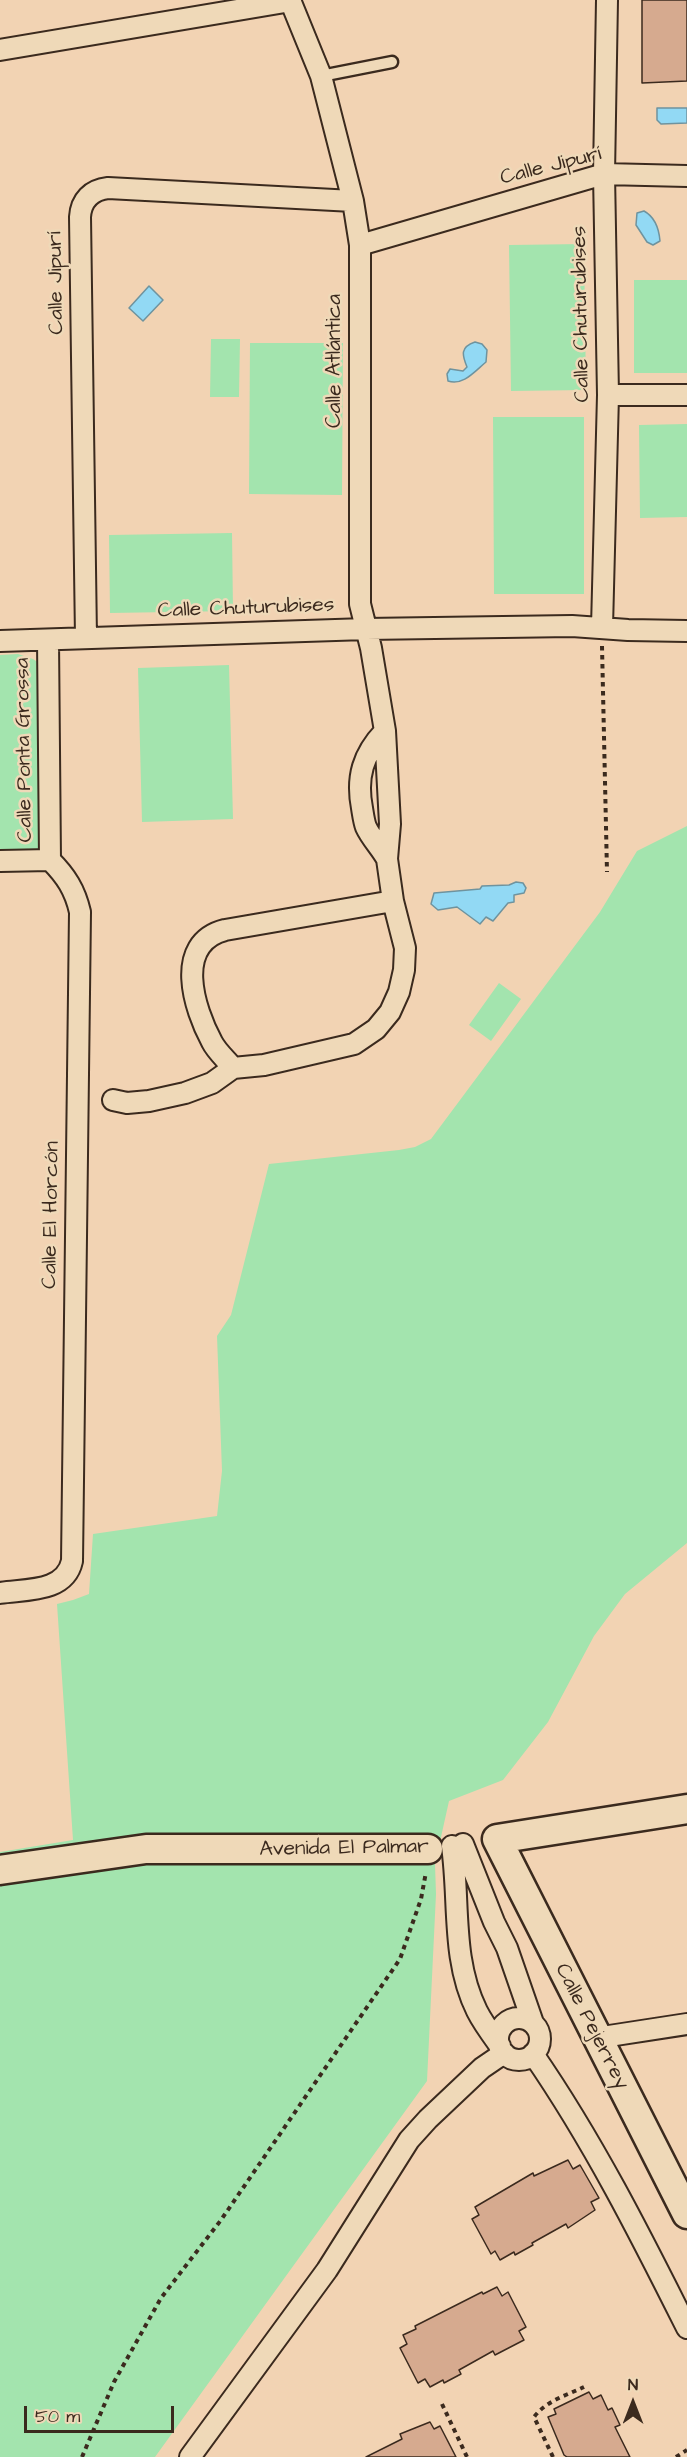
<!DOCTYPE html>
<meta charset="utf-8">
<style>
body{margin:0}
#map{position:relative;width:687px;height:2457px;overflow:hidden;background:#f2d3b3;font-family:"Architects Daughter",sans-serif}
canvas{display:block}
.north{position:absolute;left:603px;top:2373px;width:60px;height:60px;-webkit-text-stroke:4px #efd9b8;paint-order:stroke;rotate:0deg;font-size:16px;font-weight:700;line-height:24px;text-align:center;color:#3b2a1e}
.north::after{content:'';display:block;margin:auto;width:21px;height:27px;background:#3b2a1e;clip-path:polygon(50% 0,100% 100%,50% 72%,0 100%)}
.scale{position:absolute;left:24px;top:2406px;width:150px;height:27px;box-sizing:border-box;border:3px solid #3b2a1e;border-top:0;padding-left:8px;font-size:18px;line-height:21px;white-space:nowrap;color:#3b2a1e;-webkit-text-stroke:4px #efd9b8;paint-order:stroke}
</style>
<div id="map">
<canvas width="687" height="2457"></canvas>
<div class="north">N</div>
<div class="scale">50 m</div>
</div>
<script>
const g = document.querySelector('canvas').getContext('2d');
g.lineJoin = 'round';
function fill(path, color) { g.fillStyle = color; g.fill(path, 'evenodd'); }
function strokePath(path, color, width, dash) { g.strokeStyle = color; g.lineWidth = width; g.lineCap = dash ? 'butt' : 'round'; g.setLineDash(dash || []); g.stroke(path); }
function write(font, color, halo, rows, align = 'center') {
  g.font = font + ' "Architects Daughter",sans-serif'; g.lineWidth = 5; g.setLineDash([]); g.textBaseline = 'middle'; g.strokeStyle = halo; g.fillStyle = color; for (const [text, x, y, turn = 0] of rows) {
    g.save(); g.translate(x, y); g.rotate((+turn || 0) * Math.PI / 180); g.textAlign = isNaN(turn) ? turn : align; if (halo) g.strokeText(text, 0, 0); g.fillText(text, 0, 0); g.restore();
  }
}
fill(new Path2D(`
 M584 244 586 390 511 391 509 245Z
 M634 280H687V373H634Z
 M211 339H240L239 397H210Z
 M250 343H343L342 495 249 494Z
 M493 417H584V594H494Z
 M687 424V517L640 518 639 425Z
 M232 533 233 611 110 613 109 535Z
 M18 654 33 659 42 665 45 844 38 849 0 850V655Z
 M229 665 233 819 142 822 138 668Z
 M687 826V1543L625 1594 594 1636 548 1722 503 1780 449 1801 435 1864 436 1894 427 2081 155 2457H0V1852L73 1840 57 1604 73 1600 89 1594 93 1534 217 1516 222 1471 217 1336 231 1315 269 1164 399 1150 415 1147 431 1139 600 912 637 851Z
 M499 983 521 999 491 1041 469 1025Z`), '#a3e4ae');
const water = new Path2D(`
 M657 108H687V123L661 124 657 120Z
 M644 211C655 217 659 229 660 241L653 245 647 242 636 225 637 213Z
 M149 286 163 300 143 321 129 308Z
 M475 342 482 344 487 350 486 362C474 372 463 386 448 381L447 374 450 369 463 371 467 367C462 355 460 347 475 342Z
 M516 882 523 883 526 888 524 893 514 895V902L508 903 493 921 486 917 480 924 457 907 438 910 431 904 434 893 480 889 482 886 509 885Z`);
fill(water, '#92d9f4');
strokePath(water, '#6f939e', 1.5);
const building = new Path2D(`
 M642 0H687V81L642 83Z
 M568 2160 573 2169 580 2165 599 2198 591 2202 595 2210 568 2228 566 2224 532 2243 533 2245 515 2255 514 2252 500 2260 495 2251 491 2254 472 2219 479 2215 475 2207 533 2173 534 2176Z
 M497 2287 502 2296 508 2292 526 2327 519 2331 524 2340 495 2355 493 2351 459 2370 461 2374 444 2383 443 2380 430 2387 425 2379 418 2383 400 2348 407 2344 403 2335 416 2329 415 2326 482 2292 483 2294Z
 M589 2392 593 2399 601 2395 608 2410 612 2408 620 2425 615 2427 630 2457H567L564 2455 548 2417 556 2414 554 2409Z
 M430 2422 434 2429 440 2426 456 2457H366L402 2439 400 2434Z`);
fill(building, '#d6aa8f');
strokePath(building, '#3b2a1e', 1.5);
const lane = new Path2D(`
 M321 76 392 62`);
const street = new Path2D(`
 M0 50 291 1
 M360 245 604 174 687 176
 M608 395H687
 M602 627 608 395 604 174 607 0
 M86 638 80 217C81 200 91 190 108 188L353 201
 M48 640 50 860
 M0 641 366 629 572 626 628 630 687 631
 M385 731C363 754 356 777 362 808 363 814 364 822 366 827 371 838 381 848 387 859
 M0 861 50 860
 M233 1068C227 1060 217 1052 212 1042 194 1009 173 943 225 930L393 901
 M113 1100 127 1103 149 1101 185 1093 212 1083 233 1068 264 1065 354 1044 376 1029 390 1012 399 992 404 970 405 948 393 901 387 859 390 824 385 731 371 648 360 604V245L353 201 321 76 290 0
 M0 1593C25 1589 65 1593 72 1561L80 912C75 890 66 876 50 860
 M463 1844 494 1922 507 1948 533 2023
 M452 1846C460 1901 451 1959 477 2011 483 2023 492 2035 500 2046
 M498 2039a21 21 0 1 1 42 0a21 21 0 1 1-42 0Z
 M596 2038 687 2024
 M533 2054C593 2141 640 2234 687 2328
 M190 2457 327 2270 409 2140 428 2119 482 2068 504 2053`);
const secondary = new Path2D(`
 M687 1809 497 1839 687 2214
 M0 1870 146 1849H428`);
strokePath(lane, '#3b2a1e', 15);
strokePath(street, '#3b2a1e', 24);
strokePath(secondary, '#3b2a1e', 33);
strokePath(new Path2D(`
 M602 646 607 872
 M442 2404 467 2457
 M82 2457 114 2382 161 2298 221 2220 400 1959 421 1899 426 1872
 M553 2457 534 2417C546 2401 567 2395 584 2387
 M676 2457 687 2450`), '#3b2a1e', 4, [4.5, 4.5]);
strokePath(lane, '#efd9b8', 10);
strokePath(street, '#efd9b8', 20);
strokePath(secondary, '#efd9b8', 28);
write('21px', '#3b2a1e', '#efd9b8', [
 ["Calle Jipurí",551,167,-14],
 ["Calle Jipurí",57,283,-91],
 ["Calle Chuturubises",582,314,-91],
 ["Calle Atlántica",336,361,-90],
 ["Calle Chuturubises",246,609,-2],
 ["Calle Ponta Grossa",25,750,-91],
 ["Calle El Horcón",52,1215,-89],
 ["Avenida El Palmar",344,1849,-1],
 ["Calle Pejerrey",591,2027,63]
]);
</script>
